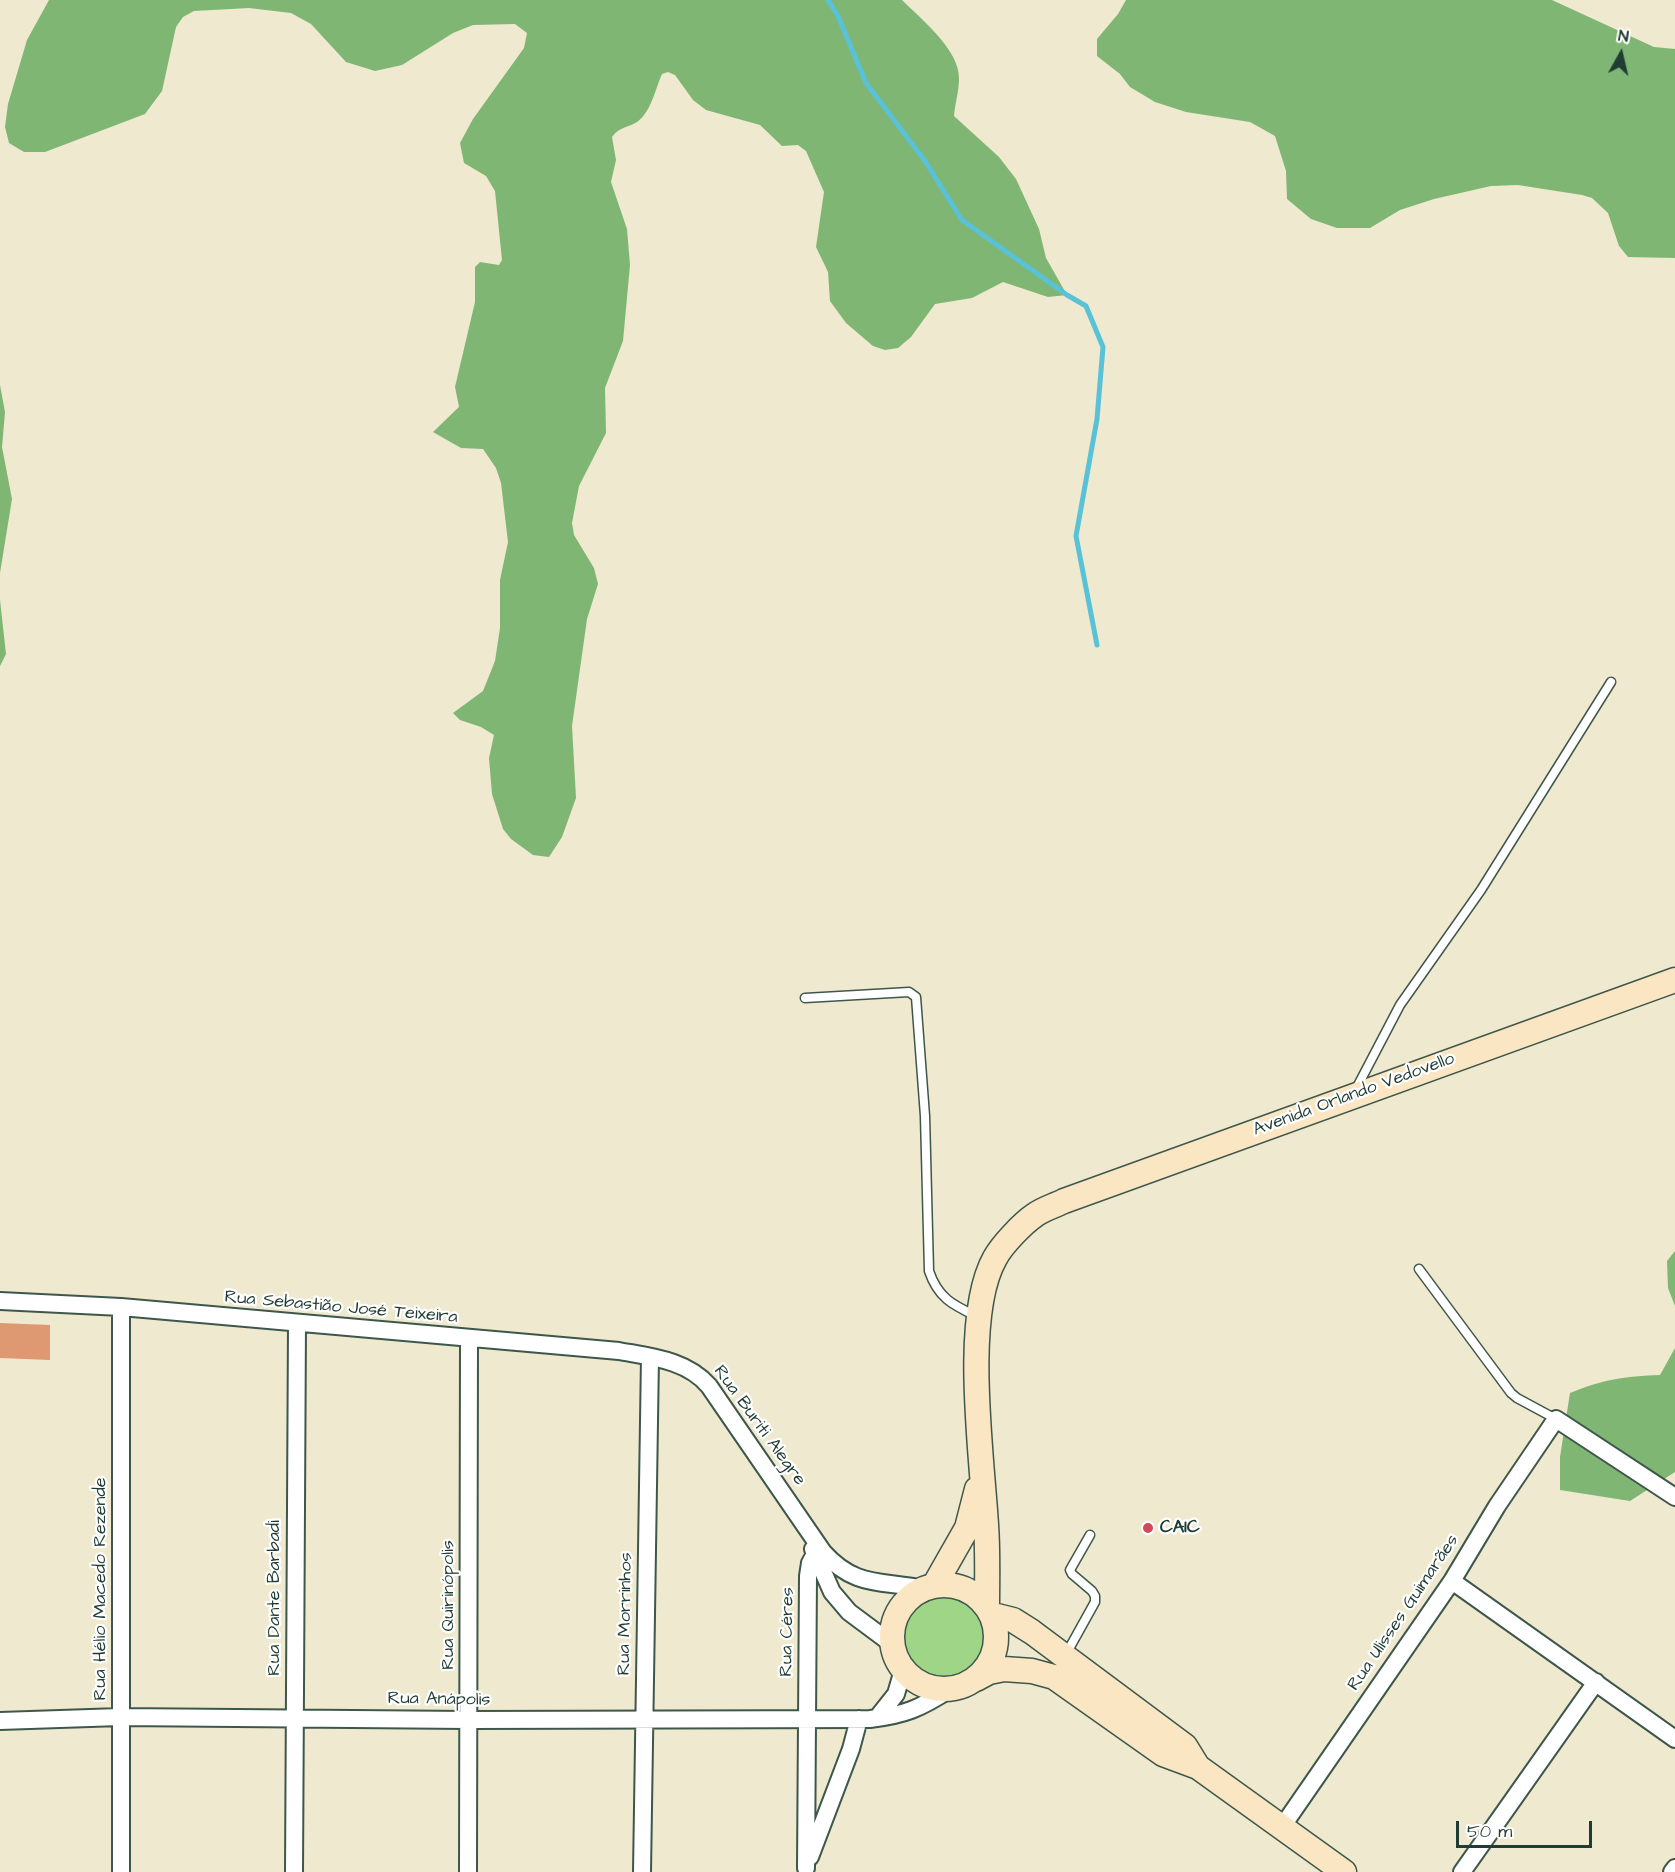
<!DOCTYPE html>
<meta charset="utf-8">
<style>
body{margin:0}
#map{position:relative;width:1675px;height:1872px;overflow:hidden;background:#efe9cf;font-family:"Architects Daughter",sans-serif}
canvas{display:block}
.north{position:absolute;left:1591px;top:24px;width:60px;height:60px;-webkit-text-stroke:4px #fff;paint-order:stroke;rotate:8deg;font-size:16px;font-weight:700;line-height:24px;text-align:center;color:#1f3d34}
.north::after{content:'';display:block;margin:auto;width:21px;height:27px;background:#1f3d34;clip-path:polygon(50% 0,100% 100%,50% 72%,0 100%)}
.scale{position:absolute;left:1456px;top:1821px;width:136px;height:27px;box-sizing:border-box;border:3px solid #1f3d34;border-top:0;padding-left:8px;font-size:18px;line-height:21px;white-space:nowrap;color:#1f3d34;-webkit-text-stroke:4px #fff;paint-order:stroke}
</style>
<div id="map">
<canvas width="1675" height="1872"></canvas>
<div class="north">N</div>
<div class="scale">50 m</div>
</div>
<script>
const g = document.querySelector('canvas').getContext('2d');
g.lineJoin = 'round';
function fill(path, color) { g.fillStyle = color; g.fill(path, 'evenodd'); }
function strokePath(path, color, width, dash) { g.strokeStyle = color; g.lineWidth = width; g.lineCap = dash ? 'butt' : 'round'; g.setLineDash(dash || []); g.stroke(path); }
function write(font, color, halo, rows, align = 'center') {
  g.font = font + ' "Architects Daughter",sans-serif'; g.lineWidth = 4.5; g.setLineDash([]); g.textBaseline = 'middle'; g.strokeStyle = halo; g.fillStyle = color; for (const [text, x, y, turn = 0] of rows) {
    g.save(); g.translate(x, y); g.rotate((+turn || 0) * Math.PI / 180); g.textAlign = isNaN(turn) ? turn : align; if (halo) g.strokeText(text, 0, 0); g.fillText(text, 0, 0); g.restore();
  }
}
fill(new Path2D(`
 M900 1636a44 44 0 1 1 88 0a44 44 0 1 1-88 0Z`), '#9fd587');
fill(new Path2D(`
 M49 0H902C921 19 960 50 959 79 959 91 955 104 954 116L999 157 1016 179 1039 229 1046 258 1067 295 1048 297 1003 282 972 298 935 304 911 337 898 348 885 350 873 346 846 323 830 301 828 272 816 247 824 192 806 151 798 145 782 146 760 125 706 110 693 100 675 75 668 72 662 74C655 90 651 112 637 122 627 128 619 127 612 137L616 160 611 182 627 229 630 265 623 341 605 388 606 433 579 486 572 523 574 535 594 568 598 584 587 619 572 726 576 798 562 837 549 857 533 855 511 839 503 829 492 794 489 758 494 735 481 727 460 720 453 713 483 691 495 661 500 628V580L508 542 501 483 496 468 483 449 461 448 433 432 459 407 455 387 475 302V267L480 262 499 265 502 260 495 191 486 176 464 163 460 143 473 119 524 48 527 33 515 24 473 25 453 33 402 65 375 71 346 62 311 24 291 13 249 8 194 11 183 17 176 27 162 91 145 114 45 152H24L9 143 5 127 8 104 27 40Z
 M1126 0H1552L1654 47 1675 49V258L1628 257 1619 246 1608 213 1592 198 1582 195 1518 185 1491 186 1434 199 1400 210 1370 228H1337L1311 219 1287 199 1286 171 1275 136 1250 122 1186 112 1155 102 1130 87 1120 74 1097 56V39L1118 14Z
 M0 385 5 412 2 447 12 499 0 573Z
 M0 600 6 654 0 666Z
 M1675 1251V1306L1668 1288 1667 1261Z
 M1675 1348V1472L1630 1501 1560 1490V1457L1570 1393C1602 1380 1625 1376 1660 1375Z`), '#7fb674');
strokePath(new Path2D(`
 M828 0 838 16 866 83 925 161 962 220 1067 295 1086 306 1103 347 1097 419 1076 536 1097 645`), '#5ac2d6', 5);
fill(new Path2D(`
 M0 1323 50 1325V1360L0 1358Z`), '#de9972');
const lane = new Path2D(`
 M805 998 909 992 916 997 925 1116 929 1271C938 1298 953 1305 976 1316
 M1356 1089 1400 1005 1481 890 1611 682
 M1419 1269 1511 1393 1517 1398 1556 1419
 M1065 1656 1095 1602V1596L1092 1591 1072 1574 1070 1570 1090 1535`);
const street = new Path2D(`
 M0 1301 121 1307 619 1351C651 1357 687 1360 709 1386L823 1552C855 1588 881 1580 924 1589
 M813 1549 832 1592 849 1612 892 1644
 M1452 1581 1675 1739
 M877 1718 896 1694 903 1670
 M0 1721 120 1717 468 1720 870 1719C905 1715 921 1708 950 1689
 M1282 1827 1452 1581 1497 1506 1556 1419 1675 1497
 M810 1857 851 1749 859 1719
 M806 1868 808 1576 810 1563 815 1554 823 1552
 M121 1872V1307
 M294 1872 297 1324
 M468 1872 469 1339
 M642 1872 650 1357
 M1462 1872 1596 1682
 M1672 1872 1675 1868`);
const secondary = new Path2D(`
 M892 1637a52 52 0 1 1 104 0a52 52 0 1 1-104 0Z
 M934 1586 967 1528 977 1489
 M987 1607C987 1579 988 1552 986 1525 982 1457 962 1316 995 1258 1002 1245 1023 1223 1035 1215 1043 1209 1054 1206 1064 1201L1675 980
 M993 1615 1013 1620 1032 1632 1185 1746 1198 1767
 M976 1679 989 1672 1004 1669 1032 1671 1054 1677 1163 1754 1198 1767 1344 1872`);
strokePath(lane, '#3e574b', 11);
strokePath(street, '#3e574b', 20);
strokePath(secondary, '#3e574b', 27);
strokePath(lane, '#fff', 8);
strokePath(street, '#fff', 16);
strokePath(secondary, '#fbe6c4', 24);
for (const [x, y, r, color] of [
 [1148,1528,6,"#d1495b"]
]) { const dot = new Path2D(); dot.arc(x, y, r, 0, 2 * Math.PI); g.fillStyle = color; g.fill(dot); strokePath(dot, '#fff', 2); }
write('18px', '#1f3d34', '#fff', [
 ["Avenida Orlando Vedovello",1354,1095,-20],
 ["Rua Sebastião José Teixeira",341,1308,5],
 ["Rua Buriti Alegre",759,1426,54],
 ["Rua Hélio Macedo Rezende",101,1589,-90],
 ["Rua Dante Barbadi",275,1598,-90],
 ["Rua Quirinópolis",449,1605,-90],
 ["Rua Ulisses Guimarães",1404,1613,-56],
 ["Rua Morrinhos",626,1614,-89],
 ["Rua Céres",788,1632,-89],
 ["Rua Anápolis",439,1700,1]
]);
write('bold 18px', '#1f3d34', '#fff', [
 ["CAIC",1160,1528]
], 'left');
</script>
